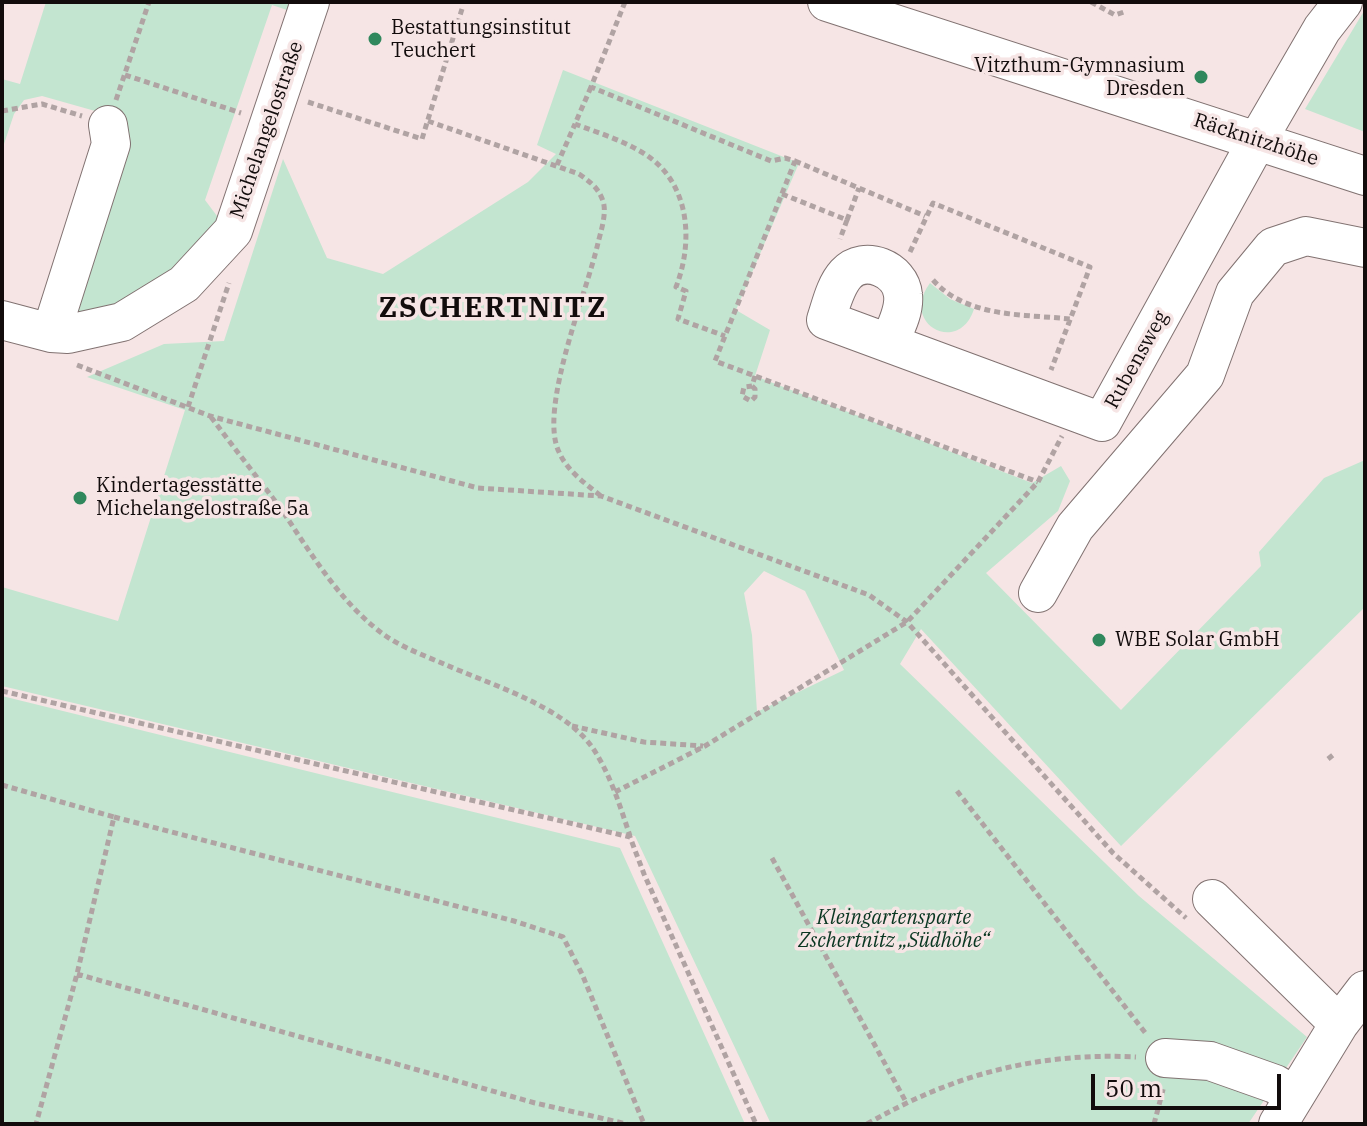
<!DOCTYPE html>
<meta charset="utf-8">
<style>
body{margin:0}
#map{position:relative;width:1367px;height:1126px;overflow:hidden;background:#f6e5e5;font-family:"IBM Plex Serif",serif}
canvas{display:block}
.frame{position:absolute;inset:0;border:4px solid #120c0c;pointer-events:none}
.scale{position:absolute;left:1091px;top:1074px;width:190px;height:36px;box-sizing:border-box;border:4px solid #120c0c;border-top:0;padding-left:10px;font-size:24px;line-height:28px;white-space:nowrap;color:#120c0c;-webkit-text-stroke:6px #f6e5e5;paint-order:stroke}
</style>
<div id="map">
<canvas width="1367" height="1126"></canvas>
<div class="frame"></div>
<div class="scale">50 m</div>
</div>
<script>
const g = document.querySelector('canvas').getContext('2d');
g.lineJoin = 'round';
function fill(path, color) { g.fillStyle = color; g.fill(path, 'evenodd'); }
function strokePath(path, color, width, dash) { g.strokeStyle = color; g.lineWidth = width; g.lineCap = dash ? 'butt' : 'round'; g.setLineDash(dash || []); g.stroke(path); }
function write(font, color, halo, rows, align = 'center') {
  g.font = font + ' "IBM Plex Serif",serif'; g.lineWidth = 7; g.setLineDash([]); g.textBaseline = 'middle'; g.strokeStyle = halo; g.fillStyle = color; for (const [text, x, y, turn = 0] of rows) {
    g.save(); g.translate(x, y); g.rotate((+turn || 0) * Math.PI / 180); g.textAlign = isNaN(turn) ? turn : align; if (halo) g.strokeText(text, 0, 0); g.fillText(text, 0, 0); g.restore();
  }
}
fill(new Path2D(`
 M46 2H290V11L272 5 205 200 220 220 197 253 139 299 76 317 80 267 127 120 42 96 24 100 14 114 2 150V79L20 84Z
 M1364 11 1365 12V132L1305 109Z
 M563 70 799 163 736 310 770 330 755 376 1032 483 1061 466 1070 481 1058 511 986 573 1121 710 1261 566 1259 552 1324 478 1365 460V607L1121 846 921 629 900 664 1139 896 1307 1037 1248 1124H771L635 836 2 686V587L118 621 185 410 87 377 164 344 224 341 283 159 327 258 383 274 528 182 556 154 537 145ZM764 571 805 591 844 670 757 712 752 635 744 593Z
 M930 283 950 299 974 309C959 356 899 324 930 283Z
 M2 696 620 848 745 1124H2Z`), '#c3e5d0');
const minor = new Path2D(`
 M827 2 1365 176
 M2 320 51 333 68 334 122 322 184 284 233 231 310 2
 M51 333 111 144 108 125
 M889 343C895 329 905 311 903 295 901 269 864 254 846 274 835 286 831 305 826 320L1102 422 1257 141 1322 29 1343 2
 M1038 593 1075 527 1205 375 1235 293 1273 247 1306 236 1365 248
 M1212 899 1339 1024
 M1165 1058 1210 1061 1275 1084 1295 1096
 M1278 1124 1339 1024 1365 990`);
strokePath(minor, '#817271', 40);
strokePath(new Path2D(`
 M625 2 591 87 771 161 785 158 795 161 715 361 1038 482
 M1091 2 1115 15 1124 12
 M125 75 241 113
 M591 87 575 124C596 132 619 139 638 150 689 177 695 238 676 287L686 291 678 319 725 336
 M116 100 149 2
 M308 102 422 139 462 9
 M2 111 42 104 82 116
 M428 121 579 174C590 182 598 187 603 201 607 213 601 231 598 243 587 292 538 409 559 452 567 471 586 484 601 496
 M795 161 925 216
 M557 165 575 124
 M782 194 847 220 840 239
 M847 220 859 188
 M910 252 933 203 1090 267 1051 370
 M933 280C967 318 1023 314 1070 319
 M77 365 210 416 478 488 601 496 869 595 907 622 1113 853 1186 918
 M752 386 755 389V397L751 401 742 396 744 387 752 386 755 376
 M188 407 229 283
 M211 417C234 448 258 478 281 509 311 553 337 598 379 631 398 646 423 655 444 664 489 684 563 706 592 747 610 773 620 806 630 836
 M2 691 630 837 644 874 756 1124
 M572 726 644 742 703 746
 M1328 759 1333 755
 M2 785 114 817 77 974 36 1124
 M957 791 1147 1035
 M615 792 705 746 907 622 1038 482 1062 436
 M114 817 514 921 563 937 582 974 644 1124
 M772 858 906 1102
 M77 974 535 1103 627 1124
 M867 1124C952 1075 1037 1052 1136 1057
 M1154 1124 1164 1086`), '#b0a3a3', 5, [6, 4]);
strokePath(minor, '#fff', 38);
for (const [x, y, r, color] of [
 [375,39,8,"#30885d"],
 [1201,77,8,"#30885d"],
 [80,498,8,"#30885d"],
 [1099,640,8,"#30885d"]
]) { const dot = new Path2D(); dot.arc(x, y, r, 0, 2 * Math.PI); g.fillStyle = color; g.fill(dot); strokePath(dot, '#f6e5e5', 3); }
write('20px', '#120c0c', '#f6e5e5', [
 ["Bestattungsinstitut",391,28],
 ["Teuchert",391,51],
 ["Vitzthum-Gymnasium",1185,66,"right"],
 ["Dresden",1185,89,"right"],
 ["Kindertagesstätte",96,486],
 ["Michelangelostraße 5a",96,509],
 ["WBE Solar GmbH",1115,640]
], 'left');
write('20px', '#120c0c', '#f6e5e5', [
 ["Michelangelostraße",267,130,-71],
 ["Räcknitzhöhe",1256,140,18],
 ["Rubensweg",1137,360,-61]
]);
write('italic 20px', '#093621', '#f6e5e5', [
 ["Kleingartensparte",894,918],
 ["Zschertnitz „Südhöhe“",894,941]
]);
g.letterSpacing = '2px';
write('bold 28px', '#120c0c', '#f6e5e5', [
 ["ZSCHERTNITZ",493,309]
]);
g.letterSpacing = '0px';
</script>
